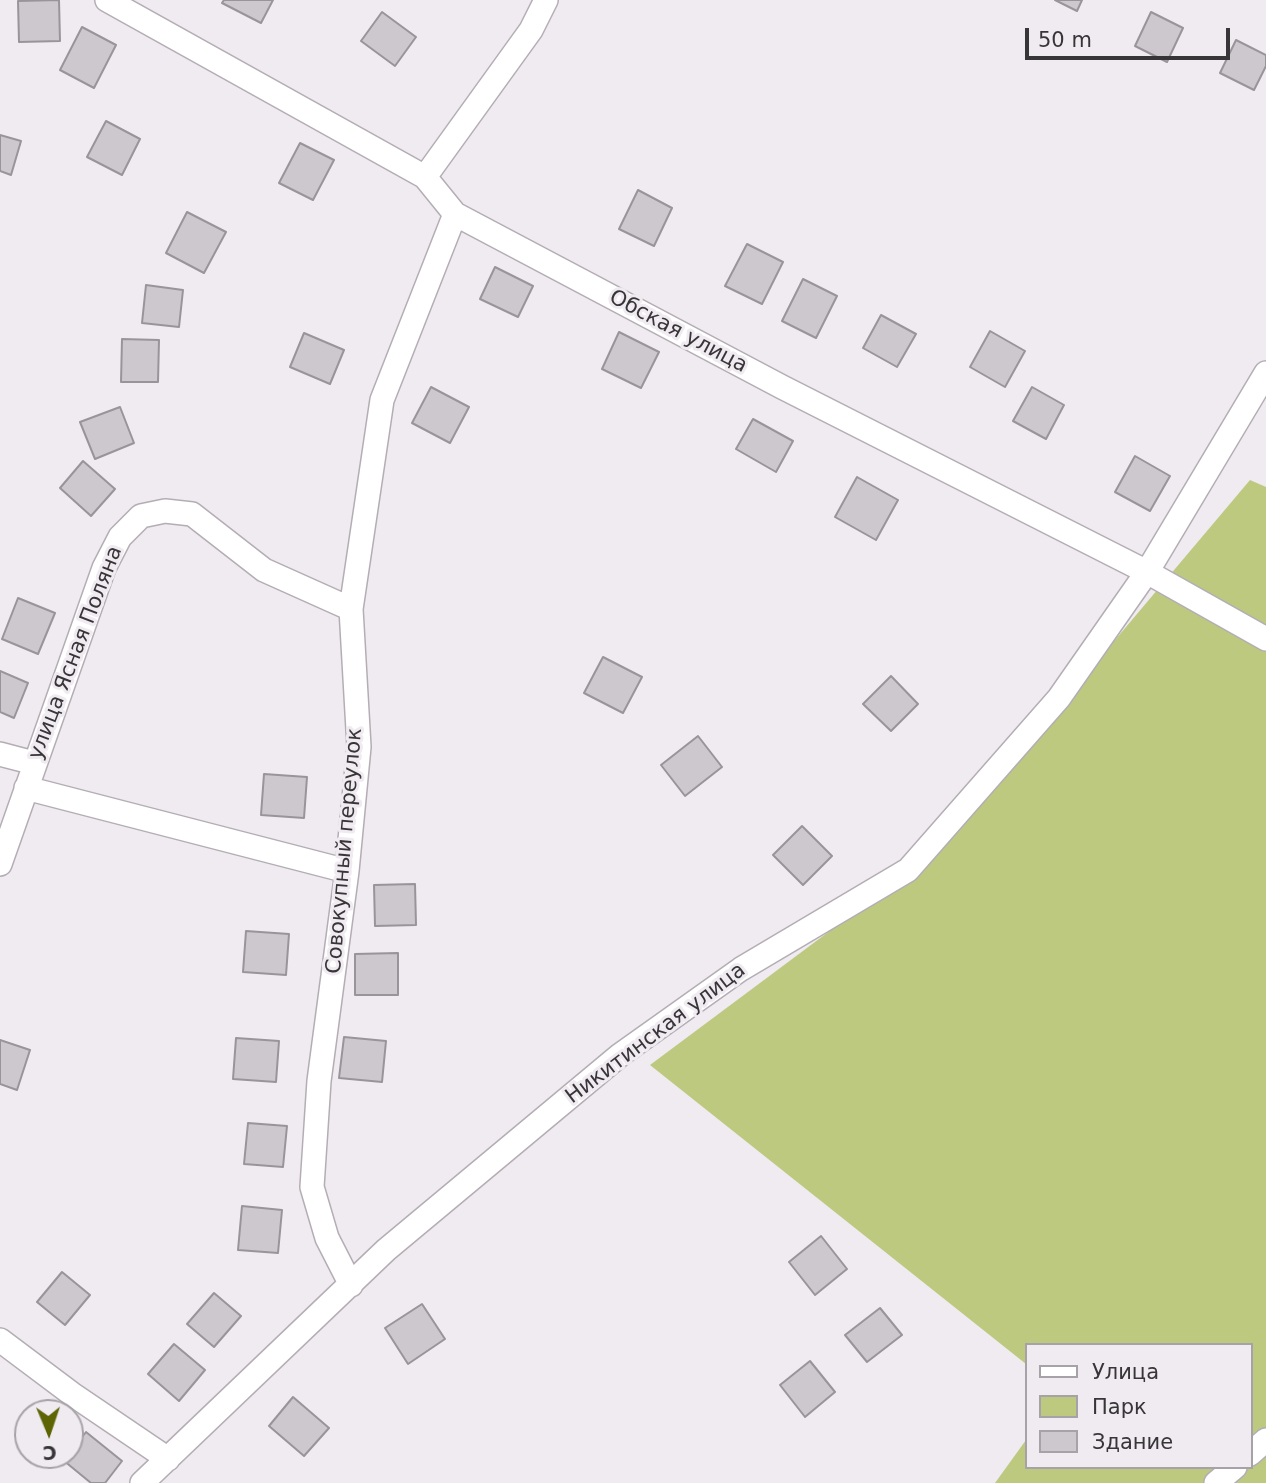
<!DOCTYPE html>
<meta charset="utf-8">
<style>
body{margin:0}
#map{position:relative;width:1266px;height:1483px;overflow:hidden;background:#f0eaf1;font-family:"DejaVu Sans",sans-serif}
canvas{display:block}
.legend{position:absolute;left:1025px;top:1343px;width:228px;height:126px;box-sizing:border-box;background:#f0eaf1;border:2px solid #a6a2a7;margin:0;padding:9px 12px;list-style:none;font-size:21px;color:#373537}
.legend li{display:flex;align-items:center;gap:14px;height:35px}
.legend b{width:35px;border:2px solid #a6a2a7}
.north{position:absolute;left:14px;top:1399px;width:70px;height:70px;box-sizing:border-box;background:#f0eaf1;border:2px solid #a6a2a7;border-radius:50%;rotate:178deg;font-size:19px;font-weight:700;line-height:28px;text-align:center;color:#373537}
.north::after{content:'';display:block;margin:auto;width:24px;height:32px;background:#5c6404;clip-path:polygon(50% 0,100% 100%,50% 72%,0 100%)}
.scale{position:absolute;left:1025px;top:28px;width:205px;height:32px;box-sizing:border-box;border:4px solid #373537;border-top:0;padding-left:9px;font-size:21px;line-height:24px;white-space:nowrap;color:#373537;-webkit-text-stroke:5px #f0eaf1;paint-order:stroke}
</style>
<div id="map">
<canvas width="1266" height="1483"></canvas>
<ul class="legend">
<li><b style="height:9px;background:#fff"></b>Улица</li>
<li><b style="height:19px;background:#bec980"></b>Парк</li>
<li><b style="height:19px;background:#cdc8ce"></b>Здание</li>
</ul>
<div class="north">С</div>
<div class="scale">50 m</div>
</div>
<script>
const g = document.querySelector('canvas').getContext('2d');
g.lineJoin = 'round';
function fill(path, color) { g.fillStyle = color; g.fill(path, 'evenodd'); }
function strokePath(path, color, width, dash) { g.strokeStyle = color; g.lineWidth = width; g.lineCap = dash ? 'butt' : 'round'; g.setLineDash(dash || []); g.stroke(path); }
function write(font, color, halo, rows, align = 'center') {
  g.font = font + ' "DejaVu Sans",sans-serif'; g.lineWidth = 6; g.setLineDash([]); g.textBaseline = 'middle'; g.strokeStyle = halo; g.fillStyle = color; for (const [text, x, y, turn = 0] of rows) {
    g.save(); g.translate(x, y); g.rotate((+turn || 0) * Math.PI / 180); g.textAlign = isNaN(turn) ? turn : align; if (halo) g.strokeText(text, 0, 0); g.fillText(text, 0, 0); g.restore();
  }
}
fill(new Path2D(`
 M1250 480 1266 487V1483H995L1026 1440V1467H1250V1345H1026V1364L650 1065 937 851Z`), '#bec980');
const building = new Path2D(`
 M59 0 60 41 19 42 18 1Z
 M224 0H273L261 23 222 3Z
 M1055 0H1082L1077 11Z
 M382 12 416 37 395 66 361 41Z
 M1151 12 1183 28 1167 62 1135 46Z
 M82 27 116 45 94 88 60 70Z
 M1236 40 1266 55V66L1254 90 1220 73Z
 M106 121 140 139 122 175 87 157Z
 M0 135 21 141 11 175 0 171Z
 M300 143 334 160 313 200 279 183Z
 M638 190 672 208 654 246 619 229Z
 M187 212 226 232 204 273 166 253Z
 M747 244 783 262 762 304 725 286Z
 M495 267 533 286 518 317 480 299Z
 M803 279 837 296 816 338 782 321Z
 M146 285 183 290 179 327 142 323Z
 M881 315 916 334 897 367 863 348Z
 M990 331 1025 351 1005 387 970 367Z
 M619 332 659 352 641 388 602 369Z
 M304 333 344 350 330 384 290 367Z
 M122 339 159 340 158 382H121Z
 M431 387 469 407 450 443 412 423Z
 M1032 387 1064 405 1046 439 1013 421Z
 M120 407 134 443 95 459 80 422Z
 M753 419 793 441 776 472 736 449Z
 M1135 456 1170 476 1150 511 1115 492Z
 M83 461 115 489 91 516 60 488Z
 M857 477 898 500 876 540 835 517Z
 M18 598 55 613 38 654 2 639Z
 M603 657 642 677 623 713 584 693Z
 M0 671 28 683 14 718 0 712Z
 M891 676 918 704 891 731 863 704Z
 M698 736 722 767 685 796 661 765Z
 M264 774 307 777 304 818 261 815Z
 M802 826 832 856 803 885 773 855Z
 M415 884 416 925 375 926 374 885Z
 M246 931 289 934 286 975 243 972Z
 M398 953V995H355V954Z
 M344 1037 386 1041 382 1082 339 1078Z
 M236 1038 279 1041 276 1082 233 1079Z
 M0 1040 30 1050 17 1090 0 1084Z
 M248 1123 287 1126 283 1167 244 1164Z
 M242 1206 282 1210 278 1253 238 1250Z
 M821 1236 847 1269 815 1295 789 1262Z
 M62 1272 90 1295 65 1325 37 1302Z
 M214 1293 241 1316 214 1347 187 1324Z
 M422 1304 445 1339 408 1364 385 1328Z
 M880 1308 902 1335 867 1362 845 1335Z
 M174 1344 205 1370 179 1401 148 1374Z
 M810 1361 835 1392 805 1417 780 1385Z
 M293 1397 329 1428 304 1456 269 1426Z
 M86 1432 122 1461 105 1483H91L63 1460 70 1455V1452Z`);
fill(building, '#cdc8ce');
strokePath(building, '#99949a', 2);
const street = new Path2D(`
 M107 0 425 177 455 214 782 387 1147 572 1266 639
 M425 177 531 30 546 0
 M0 754 34 763
 M26 788 347 871
 M0 864 104 568 120 537 141 516 165 511 192 514 264 570 351 609
 M351 1285 327 1238 312 1187 319 1081 347 871 359 747 351 609 382 400 455 214
 M0 1340 72 1394 168 1459
 M1250 1454 1266 1440
 M142 1483 386 1250 620 1055 741 969 908 870 1059 698 1147 572 1266 373
 M1216 1483 1235 1467`);
strokePath(street, '#b4aeb4', 26);
strokePath(street, '#fff', 23);
write('21px', '#373537', '#f0eaf1', [
 ["Обская улица",678,332,28],
 ["улица Ясная Поляна",76,653,-69],
 ["Совокупный переулок",345,851,-85],
 ["Никитинская улица",656,1034,-37]
]);
</script>
